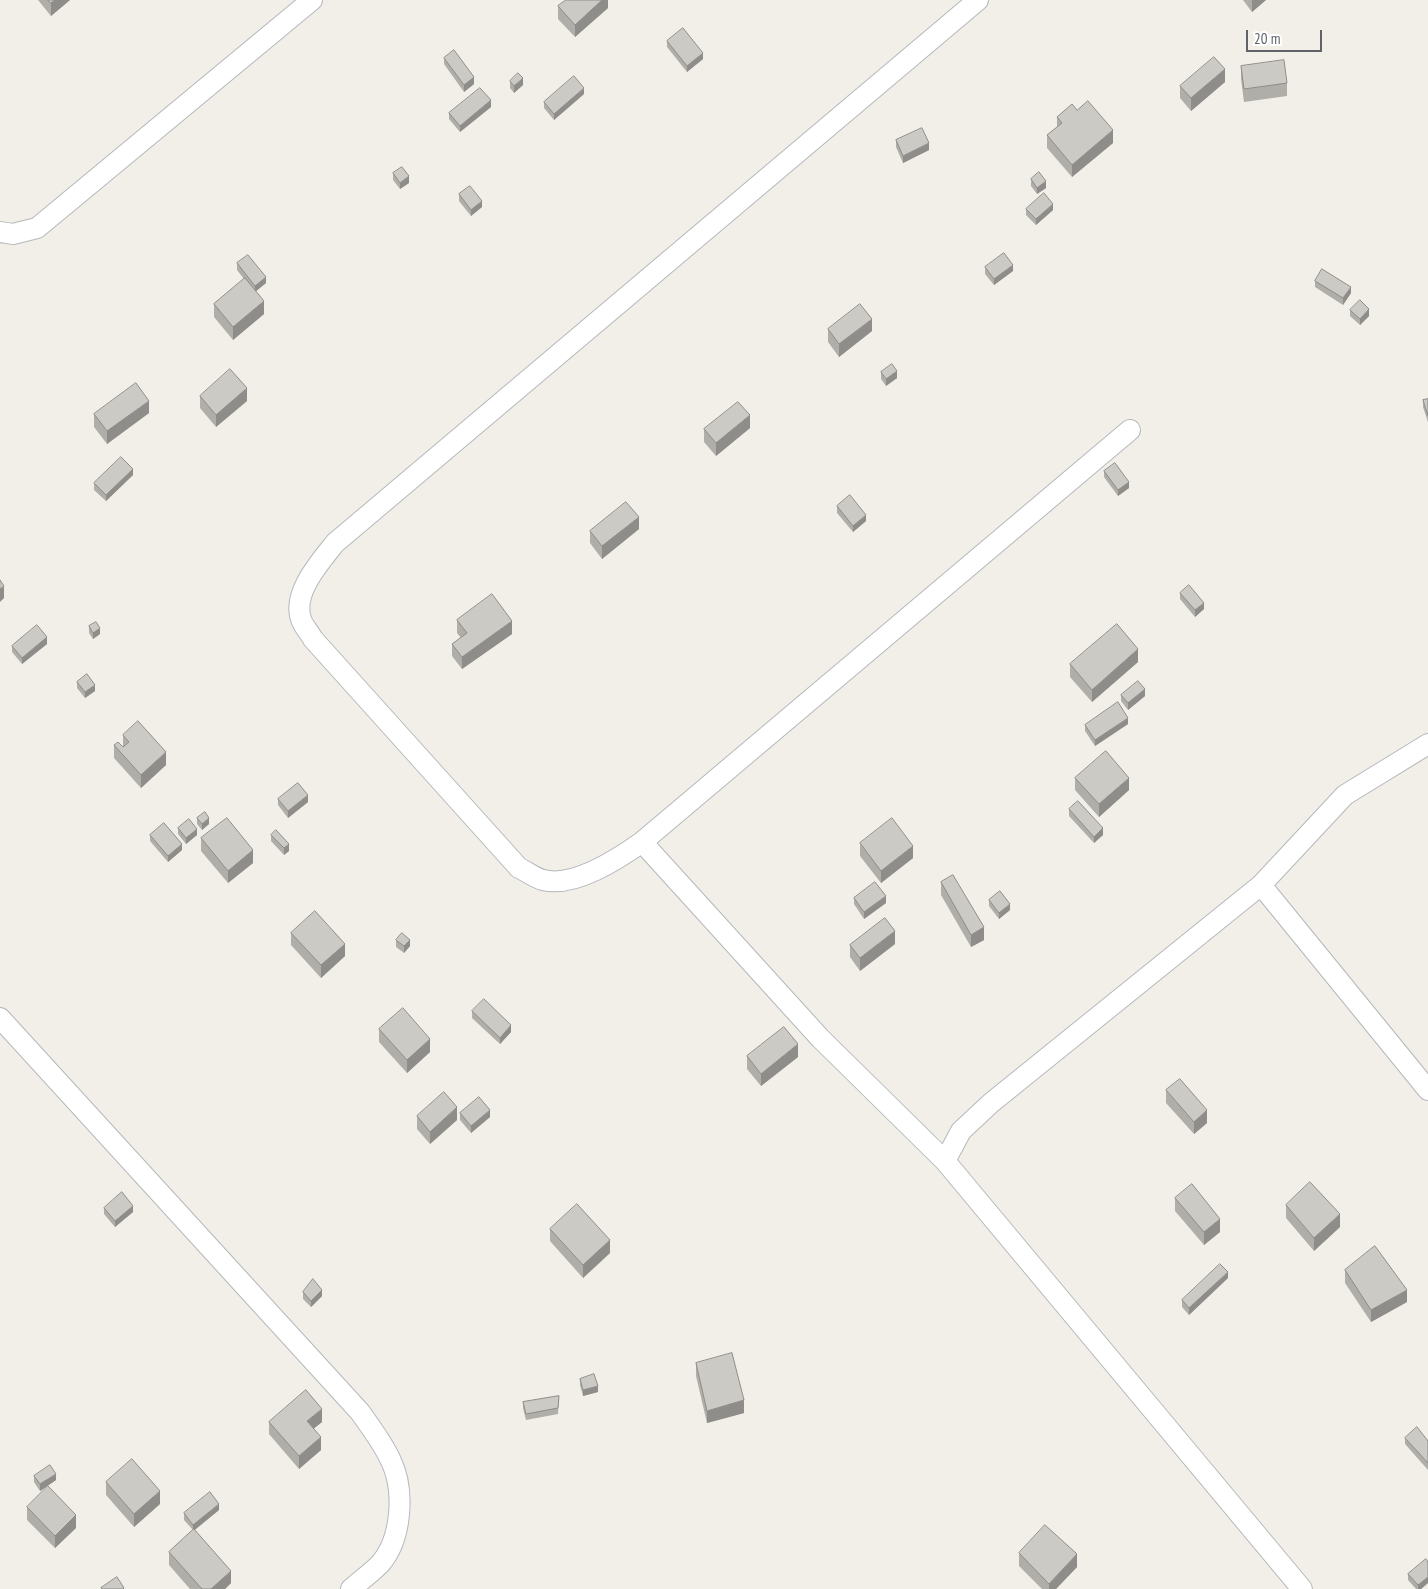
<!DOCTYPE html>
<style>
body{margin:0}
#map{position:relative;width:1428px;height:1589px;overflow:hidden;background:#f1efe8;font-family:"PT Sans Narrow",sans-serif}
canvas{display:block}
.scale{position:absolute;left:1246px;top:30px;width:76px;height:22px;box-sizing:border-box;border:2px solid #5f6368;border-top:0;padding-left:6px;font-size:15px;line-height:18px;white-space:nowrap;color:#5f6368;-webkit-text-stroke:4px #fff;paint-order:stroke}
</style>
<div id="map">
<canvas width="1428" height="1589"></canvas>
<div class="scale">20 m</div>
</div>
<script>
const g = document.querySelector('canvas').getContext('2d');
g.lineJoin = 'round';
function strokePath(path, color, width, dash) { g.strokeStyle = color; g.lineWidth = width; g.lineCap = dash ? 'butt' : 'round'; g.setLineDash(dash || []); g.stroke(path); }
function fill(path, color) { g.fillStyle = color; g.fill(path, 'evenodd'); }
const minor = new Path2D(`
 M978 0 335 543C320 562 292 593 301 619 303 626 310 633 313 639L519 868C526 871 535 878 543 880 574 888 618 859 642 842L1130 430
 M0 232 13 234 37 228 312 0
 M642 842 820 1038 945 1161 1302 1589
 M1261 885 1345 795 1428 744
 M0 1018 360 1412C371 1428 383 1443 391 1461 405 1490 402 1539 380 1564 371 1573 360 1581 351 1589
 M945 1161 961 1131 991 1103 1261 885 1428 1090`);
strokePath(minor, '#b5b8bc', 22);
strokePath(minor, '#fff', 20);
fill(new Path2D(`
 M38 0H70L51 16Z
 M608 0V8L575 37 558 19V6Z
 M1243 0H1266L1252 12Z
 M667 41 703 59 687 72 667 47Z
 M444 58 474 84 464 92 444 64Z
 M1241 66 1287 83V96L1244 102 1241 79Z
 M510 81 523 85 514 93 510 88Z
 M1225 82 1191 111 1180 98V86Z
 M584 94 554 120 544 108V102Z
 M491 107 460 132 449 119V113Z
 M1077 110 1113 143 1072 177 1047 148V135L1057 127V117Z
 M896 140 929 150 903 163 896 147Z
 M393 173 409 183 400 189 393 180Z
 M1031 179 1046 188 1037 194 1031 186Z
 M459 194 482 207 471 216 459 201Z
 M1026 209 1053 210 1036 225 1026 215Z
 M237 263 266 283 256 291 264 314 233 340 214 317V304L244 279 237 270Z
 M985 267 1013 271 994 285 985 274Z
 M1315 281 1351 293 1343 305 1315 287Z
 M1350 310 1369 316 1360 325 1350 316Z
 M828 329 872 331 839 357 828 342Z
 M881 372 897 378 886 386 881 379Z
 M200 396 247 401 216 427 200 408Z
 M1428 399V422L1423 407V400Z
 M149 413 107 444 94 427V414Z
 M750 428 716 456 704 442V429Z
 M1104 471 1129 488 1118 496 1104 477Z
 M133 475 106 501 94 490V483Z
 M837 506 866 521 853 532 837 513Z
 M639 529 602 559 590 543V531Z
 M1180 593 1204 609 1195 617 1180 599Z
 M457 620 512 634 462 669 452 656V644L461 638 457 633Z
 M89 626 100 634 93 639 89 633Z
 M47 644 22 664 12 652V646Z
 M1138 662 1092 702 1070 677V664Z
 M77 682 95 691 85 698 77 688Z
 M1121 695 1145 696 1128 710 1121 701Z
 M1128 724 1095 746 1085 731V725Z
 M123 735 166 765 141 788 114 758V745L123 747Z
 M1075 778 1129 790 1099 817 1075 790Z
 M278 799 308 802 288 818 278 805Z
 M1069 809 1103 835 1094 843 1069 816Z
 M197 818 209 824 202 830 197 824Z
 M178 828 197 835 186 844 178 834Z
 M150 835 182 850 168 862 150 841Z
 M271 835 289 851 284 855 271 841Z
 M201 838 253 863 228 883 201 851Z
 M860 843 913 858 881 883 860 856Z
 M941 882 984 940 971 947 941 895Z
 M854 898 886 903 864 919 854 904Z
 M989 900 1010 910 999 919 989 906Z
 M291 933 345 956 321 978 291 945Z
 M396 940 410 946 404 953 396 947Z
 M895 944 860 971 850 957V945Z
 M472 1011 511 1032 500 1044 472 1018Z
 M379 1029 430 1052 407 1073 379 1042Z
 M747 1056 798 1057 761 1086 747 1069Z
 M1166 1090 1207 1123 1194 1134 1166 1103Z
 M460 1113 490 1117 471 1133 460 1120Z
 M417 1116 457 1120 430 1144 417 1129Z
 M1175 1198 1220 1232 1204 1245 1175 1211Z
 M1286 1205 1340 1227 1314 1251 1286 1218Z
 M104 1208 133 1212 115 1227 104 1214Z
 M550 1229 610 1253 583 1278 550 1241Z
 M1345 1270 1407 1302 1371 1322 1345 1283Z
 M1228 1278 1189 1315 1182 1307V1300Z
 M303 1292 322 1296 311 1307 303 1299Z
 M696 1363 744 1413 707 1423 696 1376Z
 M580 1379 598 1392 583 1396 580 1385Z
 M559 1396 558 1414 526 1420 523 1408V1402Z
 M269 1422H322L314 1428 321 1450 299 1469 269 1434Z
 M1405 1438 1428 1441V1470L1405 1444Z
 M34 1476 56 1480 40 1491 34 1482Z
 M106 1482 160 1504 134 1527 106 1495Z
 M27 1507 76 1528 55 1548 27 1520Z
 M219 1510 195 1530 231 1583 225 1589H190L169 1565V1552L193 1530 184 1520V1513Z
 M1019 1553 1077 1567 1056 1589H1042L1019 1566Z
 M1428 1562V1583L1421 1589H1416L1408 1580V1574Z`), '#afaea9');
fill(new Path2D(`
 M55 0H70L51 16V3Z
 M602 0H608V8L575 37V25Z
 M1252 0H1266L1252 12Z
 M703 53V59L687 72V66Z
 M1225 69V82L1191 111V98Z
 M474 77V84L464 92V85Z
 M523 78V85L514 93V86Z
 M584 88V94L554 120V114Z
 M491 100V107L460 132V126Z
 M1113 130V143L1072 177V165Z
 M929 143V150L903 163V156Z
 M409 176V183L400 189V183Z
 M1046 181V188L1037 194V188Z
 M482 201V207L471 216V210Z
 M1053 204V210L1036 225V219Z
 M1013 265V271L994 285V279Z
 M266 277V283L255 292V286Z
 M1351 287V293L1343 305V298Z
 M264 301V314L233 340V327Z
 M1369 309V316L1360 325V319Z
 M872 319V331L839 357V344Z
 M897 371V378L886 386V379Z
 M247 388V401L216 427V415Z
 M149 401V413L107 444V431Z
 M750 415V428L716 456V443Z
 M133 469V475L106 501V495Z
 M1129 482V488L1118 496V490Z
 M866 515V521L853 532V526Z
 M639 517V529L602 559V546Z
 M4 586V598L0 602V589Z
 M1204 603V609L1195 617V610Z
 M512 621V634L462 669V657Z
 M100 628V634L93 639V633Z
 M47 637V644L22 664V658Z
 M1138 649V662L1092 702V690Z
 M95 685V691L85 698V692Z
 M1145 689V696L1128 710V703Z
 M1128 718V724L1095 746V740Z
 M166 752V765L141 788V775Z
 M1129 778V790L1099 817V804Z
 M308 795V802L288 818V811Z
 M209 818V824L202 830V824Z
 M1103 828V835L1094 843V837Z
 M197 829V835L186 844V838Z
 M182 844V850L168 862V856Z
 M289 844V851L284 855V848Z
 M913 846V858L881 883V871Z
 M253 850V863L228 883V871Z
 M886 896V903L864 919V912Z
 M1010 904V910L999 919V913Z
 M984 927V940L971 947V935Z
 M895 931V944L860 971V958Z
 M410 940V946L404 953V946Z
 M345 944V956L321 978V965Z
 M511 1025V1032L500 1044V1038Z
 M430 1039V1052L407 1073V1060Z
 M798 1044V1057L761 1086V1074Z
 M457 1107V1120L430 1144V1132Z
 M490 1110V1117L471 1133V1126Z
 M1207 1110V1123L1194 1134V1122Z
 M133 1206V1212L115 1227V1221Z
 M1340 1214V1227L1314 1251V1238Z
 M1220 1219V1232L1204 1245V1232Z
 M610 1240V1253L583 1278V1265Z
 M1228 1272V1278L1189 1315V1308Z
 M322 1290V1296L311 1307V1301Z
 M1407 1290V1302L1371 1322V1310Z
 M598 1386V1392L583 1396V1390Z
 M744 1400V1413L707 1423V1411Z
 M322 1409V1422L307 1434V1421Z
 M321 1437V1450L299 1469V1456Z
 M56 1474V1480L40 1491V1484Z
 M160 1491V1504L134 1527V1514Z
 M219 1504V1510L193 1531V1525Z
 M76 1515V1528L55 1548V1536Z
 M1077 1554V1567L1056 1589H1049V1584Z
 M231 1571V1583L225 1589H211Z
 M1428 1577V1583L1421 1589H1418V1585Z`), '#8f8d8a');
const building = new Path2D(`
 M48 0H55L51 3Z
 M566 0H602L575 25 558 6Z
 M683 28 703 53 687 66 667 41Z
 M454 50 474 77 464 85 444 58Z
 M1214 57 1225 69 1191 98 1180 86Z
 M1284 60 1287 83 1244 89 1241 66Z
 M518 73 523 78 514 86 510 81Z
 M574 76 584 88 554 114 544 102Z
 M480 88 491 100 460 126 449 113Z
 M1088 101 1113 130 1072 165 1047 135 1062 123 1057 117 1072 104 1077 110Z
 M922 128 929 143 903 156 896 140Z
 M402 167 409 176 400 183 393 173Z
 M1039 172 1046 181 1037 188 1031 179Z
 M470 186 482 201 471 210 459 194Z
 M1044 193 1053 204 1036 219 1026 209Z
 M1004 253 1013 265 994 279 985 267Z
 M248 255 266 277 255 286 237 263Z
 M1322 269 1351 287 1343 298 1315 281Z
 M245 278 264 301 233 327 214 304Z
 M1360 300 1369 309 1360 319 1350 310Z
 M860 304 872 319 839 344 828 329Z
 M892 364 897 371 886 379 881 372Z
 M230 369 247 388 216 415 200 396Z
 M136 383 149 401 107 431 94 414Z
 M1428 399V416L1423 400Z
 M738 402 750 415 716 443 704 429Z
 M121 457 133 469 106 495 94 483Z
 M1115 463 1129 482 1118 490 1104 471Z
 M850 495 866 515 853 526 837 506Z
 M626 502 639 517 602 546 590 531Z
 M0 580 4 586 0 589Z
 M1189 585 1204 603 1195 610 1180 593Z
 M492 594 512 621 462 657 452 644 467 633 457 620Z
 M96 622 100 628 93 633 89 626Z
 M1117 624 1138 649 1092 690 1070 664Z
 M37 625 47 637 22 658 12 646Z
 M87 674 95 685 85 692 77 682Z
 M1138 681 1145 689 1128 703 1121 695Z
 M1118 702 1128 718 1095 740 1085 725Z
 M138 721 166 752 141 775 114 745 118 742 123 747 129 742 123 735Z
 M1106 751 1129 778 1099 804 1075 778Z
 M298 783 308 795 288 811 278 799Z
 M1078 801 1103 828 1094 837 1069 809Z
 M205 812 209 818 202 824 197 818Z
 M227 818 253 850 228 871 201 838Z
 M892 818 913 846 881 871 860 843Z
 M189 819 197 829 186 838 178 828Z
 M164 823 182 844 168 856 150 835Z
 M276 830 289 844 284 848 271 835Z
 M953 875 984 927 971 935 941 882Z
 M875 882 886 896 864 912 854 898Z
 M1000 891 1010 904 999 913 989 900Z
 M315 911 345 944 321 965 291 933Z
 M885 918 895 931 860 958 850 945Z
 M402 933 410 940 404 946 396 940Z
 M484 999 511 1025 500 1038 472 1011Z
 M403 1008 430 1039 407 1060 379 1029Z
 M784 1027 798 1044 761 1074 747 1056Z
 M1180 1079 1207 1110 1194 1122 1166 1090Z
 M444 1092 457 1107 430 1132 417 1116Z
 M479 1097 490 1110 471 1126 460 1113Z
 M1310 1182 1340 1214 1314 1238 1286 1205Z
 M1192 1184 1220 1219 1204 1232 1175 1198Z
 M122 1192 133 1206 115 1221 104 1208Z
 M577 1204 610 1240 583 1265 550 1229Z
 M1375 1246 1407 1290 1371 1310 1345 1270Z
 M1220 1264 1228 1272 1189 1308 1182 1300Z
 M313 1279 322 1290 311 1301 303 1292Z
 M732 1353 744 1400 707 1411 696 1363Z
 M594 1374 598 1386 583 1390 580 1379Z
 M306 1390 322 1409 307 1421 321 1437 299 1456 269 1422Z
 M559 1396 558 1408 526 1414 523 1402Z
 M1417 1427 1428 1441V1463L1405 1438Z
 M132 1459 160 1491 134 1514 106 1482Z
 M50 1465 56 1474 40 1484 34 1476Z
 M48 1486 76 1515 55 1536 27 1507Z
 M210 1492 219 1504 193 1525 184 1513Z
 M1045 1525 1077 1554 1049 1584 1019 1553Z
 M194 1529 231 1571 211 1589H202L169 1552Z
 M1426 1559 1428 1562V1577L1418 1585 1408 1574Z
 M117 1577 124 1588 123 1589H102L101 1588Z`);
fill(building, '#cccac5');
strokePath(building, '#8f8d8a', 1);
</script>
